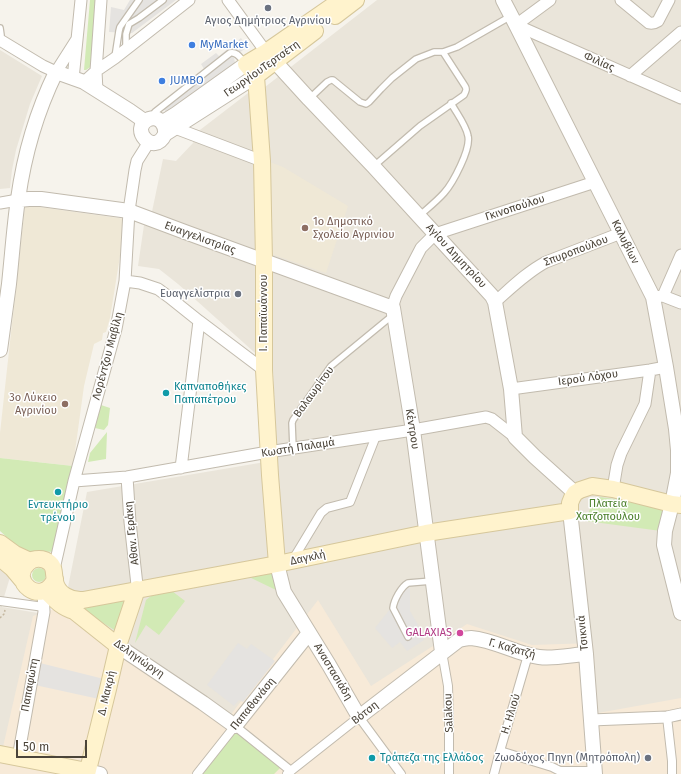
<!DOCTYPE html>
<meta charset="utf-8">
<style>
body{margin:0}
#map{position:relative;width:681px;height:774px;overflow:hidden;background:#f6f3ec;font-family:"Fira Sans",sans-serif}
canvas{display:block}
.scale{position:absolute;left:16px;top:740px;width:71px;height:18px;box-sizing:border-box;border:2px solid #4b4439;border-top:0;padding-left:5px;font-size:12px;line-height:14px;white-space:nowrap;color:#4b4439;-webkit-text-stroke:3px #fff;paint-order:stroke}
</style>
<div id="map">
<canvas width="681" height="774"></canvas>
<div class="scale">50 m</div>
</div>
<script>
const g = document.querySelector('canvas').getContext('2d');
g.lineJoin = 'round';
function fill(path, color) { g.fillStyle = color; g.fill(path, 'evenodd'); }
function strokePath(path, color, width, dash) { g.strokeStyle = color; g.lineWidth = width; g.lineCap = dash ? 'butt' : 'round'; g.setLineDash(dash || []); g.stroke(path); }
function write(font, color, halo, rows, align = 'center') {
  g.font = font + ' "Fira Sans",sans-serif'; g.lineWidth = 3; g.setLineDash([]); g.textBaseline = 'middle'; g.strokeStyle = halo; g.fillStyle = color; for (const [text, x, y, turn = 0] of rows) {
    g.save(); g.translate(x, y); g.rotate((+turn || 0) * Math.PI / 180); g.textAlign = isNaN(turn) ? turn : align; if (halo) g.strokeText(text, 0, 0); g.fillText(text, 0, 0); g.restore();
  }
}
fill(new Path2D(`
 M377 0H681V774H0V566L11 574 4 597 2 607 62 617 87 492 277 460 273 369 178 284 159 269 138 266 144 225 149 226 163 159 176 161 193 143 196 133 252 90 256 94Z
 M0 50 42 76 30 104 16 150 12 170 10 188 0 189Z`), '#eae5da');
fill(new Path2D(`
 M318 600 371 686 467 624 532 645 593 643 598 713 681 698V774H0V760L33 616 69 604 229 717Z`), '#f7ead8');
fill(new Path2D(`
 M267 161 283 167 348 206 326 273 271 254Z
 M25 205 126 219 110 318 106 332 103 333 102 340 94 344 84 386 73 466 0 458V433Z`), '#efe8d6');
fill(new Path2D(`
 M90 0H98L92 66 86 70H84Z
 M101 405 110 408 108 425 104 430 95 428Z
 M107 432 106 459 88 462 90 453Z
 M0 458 73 466 53 552C45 551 36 553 28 551 18 549 7 537 0 531Z
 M600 497 665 506 661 531 586 521C589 512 591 501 600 497Z
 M32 575a7 7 0 1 1 14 0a7 7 0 1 1-14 0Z
 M272 572 273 574 276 590 247 576Z
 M172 591 185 601 159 635 146 625 135 643 146 600 151 596Z
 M124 599 116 631 81 609 82 607Z
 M236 729 283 765 274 774H200Z`), '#d2eab5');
fill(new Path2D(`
 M130 0H176L132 33 109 32 111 7 124 10Z
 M241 38 247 47 234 57 235 63 169 115 160 105 204 69 201 64 216 53 219 56Z
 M410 588V611L421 630 424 640 407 651 400 642 392 648 375 628 406 589Z
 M238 643 247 649 251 644 275 661 243 702 239 700 234 706 207 685Z
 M40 663 104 679 99 699 35 685Z`), '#e5e3e0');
const service = new Path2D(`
 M0 28 1 35 0 39
 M126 49V34L129 24 139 18 163 0
 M115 57 119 31 120 27 139 0
 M309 99 327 82 331 80H333L360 102 366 104 369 102 381 89 392 78 416 59 434 52H443L457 47 511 16
 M155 112 230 53C237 51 241 59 245 63
 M374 166 420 126 464 95C466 91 467 89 465 86L443 52
 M419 216C428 208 437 201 444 193 453 183 471 149 468 136 466 125 457 114 451 103
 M293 448 292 423 293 420 331 366 393 315
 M408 637 393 608C394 600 401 587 408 583L432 581`);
const pedestrian = new Path2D(`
 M292 561 321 513 327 508 350 502 376 436
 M0 601 44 607
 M442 652 448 686 449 721V774
 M667 717 672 761V774
 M500 751 552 767 560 771H595
 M197 774 235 726 291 771
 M287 774 359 717 401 774
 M494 774 500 751 528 655`);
const minor = new Path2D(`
 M228 0 266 52
 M550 0 516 25 681 98
 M621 0 649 23C653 24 655 23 658 21L669 0
 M0 40 43 66 56 72 77 39
 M630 76 681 32
 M73 79 81 0
 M84 82 96 71 115 58 189 0
 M97 91 96 71 101 0
 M175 128 262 161
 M0 203 18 200
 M125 281 140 283 158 289 169 297 199 321 264 370
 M663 296 681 303
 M653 297 663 296 681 255
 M495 302C511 288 527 272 546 262L621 233
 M393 308 394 302 396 296 421 248 435 234 595 182
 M511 389 650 370 666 367
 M181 468 199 321
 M127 477 130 522 137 585V589
 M74 481 127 477 268 452 413 430 486 417 492 419 515 437
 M613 489 617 465 621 453 645 404 650 370
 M54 569 74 481 116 329 125 281 129 211 135 170 137 161 149 142
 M591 720 667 717 681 714
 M18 758 44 612 43 592`);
const tertiary = new Path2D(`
 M503 0 516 25 653 297 666 367 676 429 678 450V473L672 504 665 531 664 545 681 613
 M268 54 309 99 373 166 492 296 495 302 511 389 515 437 535 457 575 493
 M163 122 176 114 246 64
 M165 134C166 125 159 115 149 119 128 128 154 158 165 134L256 76
 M18 200 29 199H41L129 211 185 232 393 308 413 430 442 652
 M0 350C3 328 6 306 9 284 12 256 14 227 18 199 24 156 37 111 56 72L84 82 130 111 140 118 144 122
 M570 511 586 654 595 774
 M277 564 284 592 329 665 359 717 459 640C463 639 467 638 471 638 495 640 516 654 539 657 554 659 571 655 586 654
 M118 646 203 703 235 726 309 633
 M87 771 100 774`);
const secondary = new Path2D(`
 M335 16 356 0
 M256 76 315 31
 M0 543 15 554 30 561
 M0 558 12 568 22 580
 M277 564 270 475 264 370V261L262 161 256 76 246 64 266 52 341 0
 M55 579C42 608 8 581 28 563 32 559 39 558 45 560 56 565 53 572 55 581 57 594 71 601 83 600L277 564 426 533 570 511V503L572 498 575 493 580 490 592 486 613 489 672 504 681 505
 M49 594C57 602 63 608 74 611L118 646
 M0 754 87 771
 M87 774 108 689 118 646 137 589`);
strokePath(service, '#c2bbae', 8);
strokePath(pedestrian, '#c2bbae', 10);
strokePath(minor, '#c2bbae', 13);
strokePath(tertiary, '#c2bbae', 16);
strokePath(secondary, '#d6c79b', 18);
strokePath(new Path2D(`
 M0 618 4 614 5 610`), '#c4b79f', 1.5, [2, 2]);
strokePath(service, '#fff', 5.5);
strokePath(pedestrian, '#fff', 8);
strokePath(minor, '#fff', 11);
strokePath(tertiary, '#fff', 14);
strokePath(secondary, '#fff3cd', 16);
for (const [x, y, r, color] of [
 [268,8,4,"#6b7280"],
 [192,45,4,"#3f7fe0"],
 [162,81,4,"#3f7fe0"],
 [305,228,4,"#8d6e63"],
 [238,294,4,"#6b7280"],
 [166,393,4,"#0f9aa8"],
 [65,404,4,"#8d6e63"],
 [58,492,4,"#0f9aa8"],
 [460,633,4,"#d1479c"],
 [372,758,4,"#0f9aa8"],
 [648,758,4,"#6b7280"]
]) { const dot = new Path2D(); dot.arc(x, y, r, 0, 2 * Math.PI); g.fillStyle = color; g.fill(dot); strokePath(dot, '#fff', 1.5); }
write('11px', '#5b616d', '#fff', [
 ["Αγιος Δημήτριος Αγρινίου",268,21,"center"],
 ["Ευαγγελίστρια",230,294],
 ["Ζωοδόχος Πηγη (Μητρόπολη)",640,758]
], 'right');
write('11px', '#366cbe', '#fff', [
 ["MyMarket",200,45],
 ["JUMBO",170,81]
], 'left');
write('11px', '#4b4439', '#fff', [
 ["Φιλίας",599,62,24],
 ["ΓεωργίουΤερτσέτη",262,69,-35],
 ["Γκινοπούλου",515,208,-18],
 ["Ευαγγελιστρίας",200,238,20],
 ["Καλυβίων",625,242,63],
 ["Σπυροπούλου",576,251,-21],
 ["Αγίου Δημητρίου",456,256,47],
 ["Ι. Παπαϊωάννου",264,313,-90],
 ["Λορέντζου Μαβίλη",108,356,-75],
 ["Ιερού Λόχου",588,378,-8],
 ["Βαλαωρίτου",314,392,-54],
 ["Κέντρου",412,429,81],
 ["Κωστή Παλαμά",298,448,-9],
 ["Αθαν. Γεράκη",132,533,-96],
 ["Δαγκλή",308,558,-12],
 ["Τσικνιά",583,633,-96],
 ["Γ. Καζατζή",512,649,16],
 ["Δεληγιώργη",139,659,35],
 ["Αναστασιάδη",333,672,59],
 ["Παπαφώτη",30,685,-80],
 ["Δ. Μακρή",107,693,-77],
 ["Παπαθανάση",253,704,-51],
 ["Βότση",365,713,-38],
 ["Salakou",449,713,-92],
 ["Η. Ηλιού",511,714,-73]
]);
write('11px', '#785e54', '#fff', [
 ["1ο Δημοτικό",313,222],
 ["Σχολείο Αγρινίου",313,235],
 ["3ο Λύκειο",57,398,"right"],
 ["Αγρινίου",57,411,"right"]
], 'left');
write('11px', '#0d838f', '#fff', [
 ["Καπναποθήκες",174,387],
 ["Παπαπέτρου",174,400],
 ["Εντευκτήριο",58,505,"center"],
 ["τρένου",58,518,"center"],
 ["Τράπεζα της Ελλάδος",380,758]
], 'left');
write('11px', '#4a7f2a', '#fff', [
 ["Πλατεία",608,504],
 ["Χατζοπούλου",608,517]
]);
write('11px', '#b23c85', '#fff', [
 ["GALAXIAS",452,633]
], 'right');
</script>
